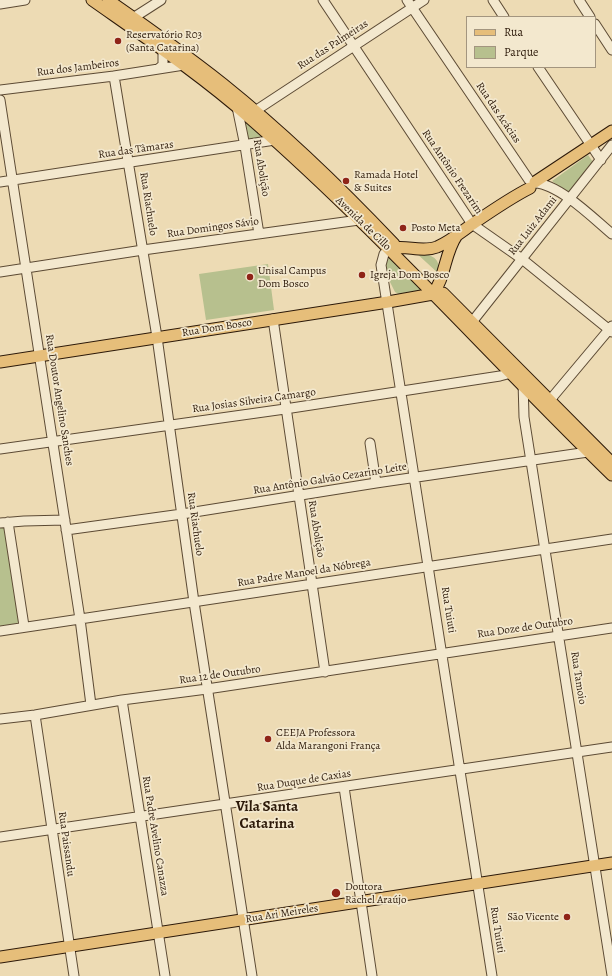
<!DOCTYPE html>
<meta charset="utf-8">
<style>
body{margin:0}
#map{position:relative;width:612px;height:976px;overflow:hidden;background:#eddbb4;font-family:Alegreya,serif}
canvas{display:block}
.legend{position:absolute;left:466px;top:16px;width:130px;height:52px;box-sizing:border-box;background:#f3e8ce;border:1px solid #a3957f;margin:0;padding:5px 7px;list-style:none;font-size:12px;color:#2c1909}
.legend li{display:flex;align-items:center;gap:8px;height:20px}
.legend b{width:20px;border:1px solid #a3957f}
</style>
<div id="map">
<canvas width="612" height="976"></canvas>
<ul class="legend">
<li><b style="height:5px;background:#e6be7a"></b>Rua</li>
<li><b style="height:11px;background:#b7c08e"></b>Parque</li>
</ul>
</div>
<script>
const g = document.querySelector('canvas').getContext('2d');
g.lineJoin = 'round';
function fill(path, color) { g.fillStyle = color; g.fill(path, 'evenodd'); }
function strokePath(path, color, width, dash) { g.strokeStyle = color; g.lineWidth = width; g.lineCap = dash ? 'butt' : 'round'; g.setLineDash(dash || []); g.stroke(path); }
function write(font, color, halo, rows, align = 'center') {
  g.font = font + ' Alegreya,serif'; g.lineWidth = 3.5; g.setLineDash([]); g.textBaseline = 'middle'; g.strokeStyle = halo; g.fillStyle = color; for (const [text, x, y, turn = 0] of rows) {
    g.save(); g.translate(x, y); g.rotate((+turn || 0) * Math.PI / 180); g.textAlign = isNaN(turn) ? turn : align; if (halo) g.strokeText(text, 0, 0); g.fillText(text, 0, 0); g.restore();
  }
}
fill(new Path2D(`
 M244 116 267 137 248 143Z
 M588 155 593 162 569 194 552 181Z
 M414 251C429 255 441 255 439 274Z
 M390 255 427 292 402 296 395 292 385 272V266Z
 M268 264 274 310 206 320 199 274Z
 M4 525 20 624 0 628V526Z`), '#b7c08e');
const minor = new Path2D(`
 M323 0 472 224 522 259 612 332
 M407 0 529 180
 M493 0 504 17
 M579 0 590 17
 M0 4 25 0
 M133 18 161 0
 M595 24 612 50
 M538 67 601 160
 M158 69 163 65V50
 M114 76 157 337 194 602 252 976
 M0 90 114 76 184 65
 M0 100 80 619 91 705
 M237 107 245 146 259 234
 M255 111 424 0
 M0 182 275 140
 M535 183C559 184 593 218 612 234
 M389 249 384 254 381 265 492 976
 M0 272 143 250 359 220
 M273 319 325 672
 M472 322 612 145
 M523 381 524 417 612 975
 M550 400 612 326
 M370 443 376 483
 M0 449 285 409 500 376 515 372
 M8 522 24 626
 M0 523 24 521 65 520
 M66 530 182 514 376 483 588 452 593 448
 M0 631 612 539
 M122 700 165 976
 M35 715 74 976
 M0 719 35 715 122 700 207 689 612 628
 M344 787 372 976
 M0 837 612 747`);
const major = new Path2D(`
 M92 0C146 38 201 75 251 119 378 230 491 357 612 475
 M108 0C147 27 186 55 223 84 284 133 341 188 394 244
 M535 182 612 131
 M389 249C404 244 421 253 437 247 449 242 460 233 471 225 490 212 510 198 530 188
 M443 293 612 463
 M433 294C446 276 444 254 457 235
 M0 362 388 302 433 294
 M0 957 612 863`);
strokePath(minor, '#5c4a34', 11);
strokePath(major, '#2c1909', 13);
strokePath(minor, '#f3e8ce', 9);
strokePath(major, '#e6be7a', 11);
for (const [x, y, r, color] of [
 [118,41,4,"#8f2418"],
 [346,181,4,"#8f2418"],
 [403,228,4,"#8f2418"],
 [362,275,4,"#8f2418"],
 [250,277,4,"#8f2418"],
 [268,739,4,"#8f2418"],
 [336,893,5,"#8f2418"],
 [567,917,4,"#8f2418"]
]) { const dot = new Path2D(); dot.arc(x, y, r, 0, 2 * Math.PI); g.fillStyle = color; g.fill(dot); strokePath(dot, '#f3e8ce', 1.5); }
write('11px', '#2c1909', '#f3e8ce', [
 ["Reservatório R03",126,35],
 ["(Santa Catarina)",126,48],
 ["Ramada Hotel",354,175],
 ["& Suites",354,188],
 ["Posto Meta",411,228],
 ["Unisal Campus",258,271],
 ["Dom Bosco",258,284],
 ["Igreja Dom Bosco",370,275],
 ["CEEJA Professora",276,733],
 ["Alda Marangoni França",276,746],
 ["Doutora",345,887],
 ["Rachel Araújo",345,900],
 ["São Vicente",559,917,"right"]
], 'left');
write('11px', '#2c1909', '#f3e8ce', [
 ["Rua das Palmeiras",333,45,-33],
 ["Rua dos Jambeiros",78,68,-7],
 ["Rua das Acácias",498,113,56],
 ["Rua das Tâmaras",136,150,-8],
 ["Rua Abolição",261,168,81],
 ["Rua Antônio Frezarim",452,172,56],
 ["Rua Riachuelo",148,204,81],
 ["Avenida de Cillo",363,224,44],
 ["Rua Luiz Adami",533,226,-52],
 ["Rua Domingos Sávio",213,228,-8],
 ["Rua Dom Bosco",217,328,-9],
 ["Rua Doutor Angelino Sanches",59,400,81],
 ["Rua Josias Silveira Camargo",254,401,-8],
 ["Rua Antônio Galvão Cezarino Leite",330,479,-9],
 ["Rua Riachuelo",195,524,82],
 ["Rua Abolição",316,529,81],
 ["Rua Padre Manoel da Nóbrega",304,573,-9],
 ["Rua Tuiuti",448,610,81],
 ["Rua Doze de Outubro",525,628,-8],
 ["Rua 12 de Outubro",220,675,-8],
 ["Rua Tamoio",578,678,81],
 ["Rua Duque de Caxias",304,781,-9],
 ["Rua Padre Avelino Canazza",155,836,81],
 ["Rua Paissandu",66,844,82],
 ["Rua Ari Meireles",282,914,-9],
 ["Rua Tuiuti",497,930,81]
]);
write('bold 15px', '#2c1909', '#f3e8ce', [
 ["Vila Santa",267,807],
 ["Catarina",267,824]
]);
</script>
